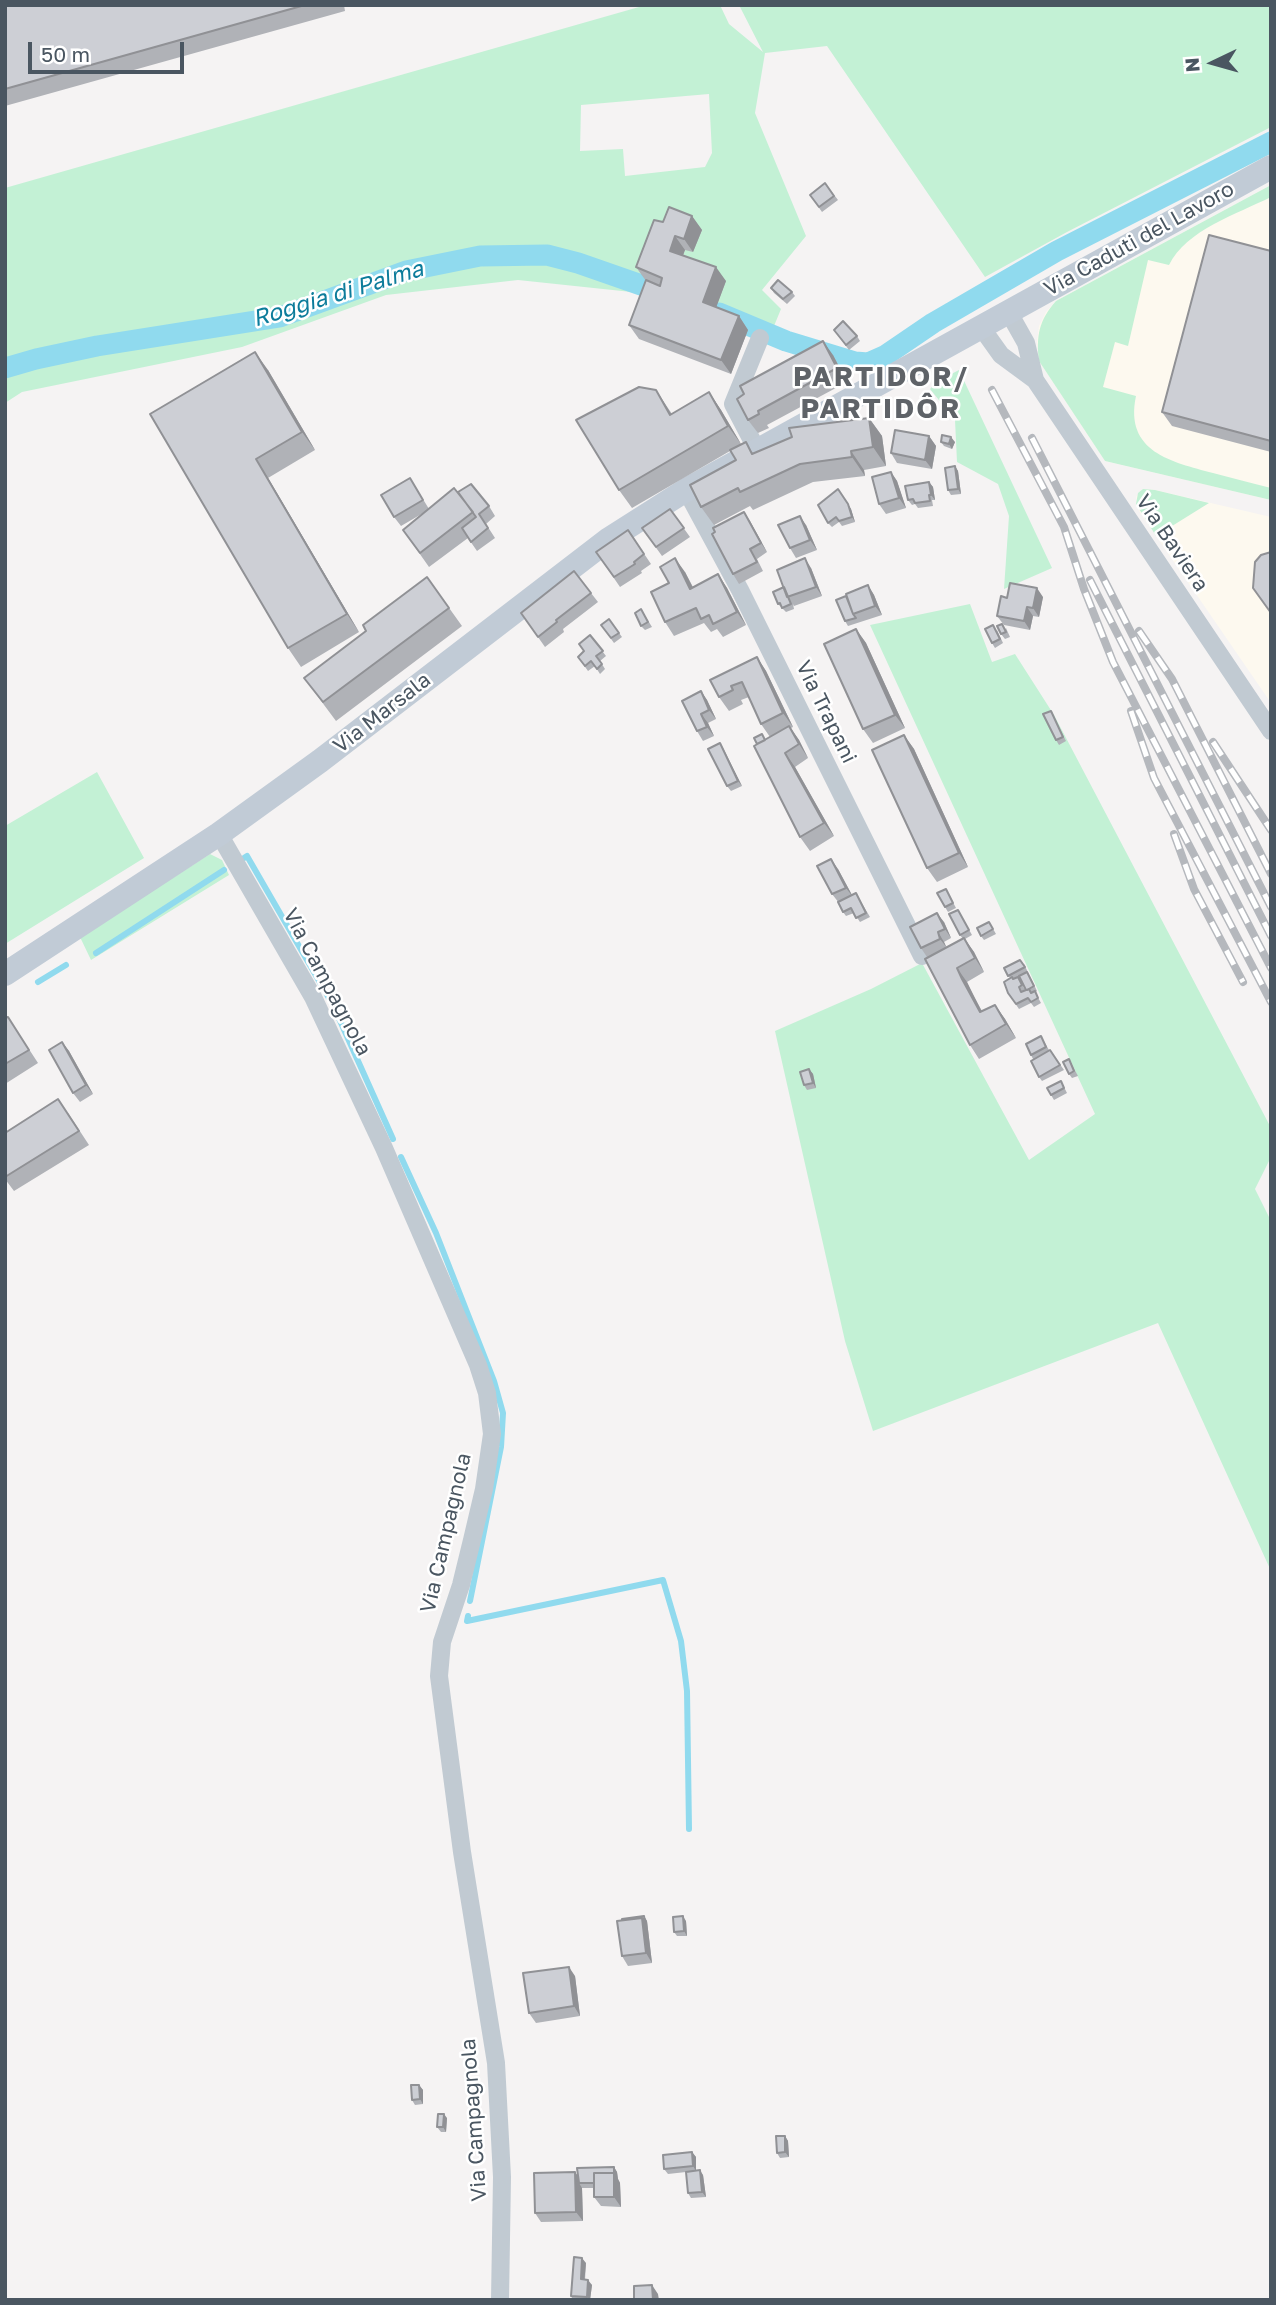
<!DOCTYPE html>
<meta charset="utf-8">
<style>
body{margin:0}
#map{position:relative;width:1276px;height:2305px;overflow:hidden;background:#f5f3f3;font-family:"Golos Text",sans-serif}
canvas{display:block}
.frame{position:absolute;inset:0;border:7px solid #4a5661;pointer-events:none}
.north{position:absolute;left:1178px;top:28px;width:70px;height:70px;-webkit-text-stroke:5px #fff;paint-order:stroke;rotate:265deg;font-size:19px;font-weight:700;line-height:28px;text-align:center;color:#4a5661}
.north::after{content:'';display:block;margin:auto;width:24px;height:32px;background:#4a5661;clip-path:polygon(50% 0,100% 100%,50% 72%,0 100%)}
.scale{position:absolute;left:28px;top:42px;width:156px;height:32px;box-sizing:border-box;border:4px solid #4a5661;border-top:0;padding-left:9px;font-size:21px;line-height:24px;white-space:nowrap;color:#4a5661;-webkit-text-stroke:5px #fff;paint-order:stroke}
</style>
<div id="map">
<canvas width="1276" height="2305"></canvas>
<div class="frame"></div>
<div class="north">N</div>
<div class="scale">50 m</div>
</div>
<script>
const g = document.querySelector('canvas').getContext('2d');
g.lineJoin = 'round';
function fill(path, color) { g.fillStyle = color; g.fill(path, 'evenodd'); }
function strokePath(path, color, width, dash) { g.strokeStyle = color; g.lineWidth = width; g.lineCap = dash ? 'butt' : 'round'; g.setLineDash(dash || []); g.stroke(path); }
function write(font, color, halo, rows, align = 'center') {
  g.font = font + ' "Golos Text",sans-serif'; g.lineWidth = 5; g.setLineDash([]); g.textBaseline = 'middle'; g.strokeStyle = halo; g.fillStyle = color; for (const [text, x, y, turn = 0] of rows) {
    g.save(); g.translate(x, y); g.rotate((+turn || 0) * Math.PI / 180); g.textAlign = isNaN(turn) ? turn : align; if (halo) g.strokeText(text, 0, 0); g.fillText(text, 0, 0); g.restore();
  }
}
fill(new Path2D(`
 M1271 185V500L1105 461 1039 361 1037 342 1039 326 1046 312 1056 301Z
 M1143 489 1155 490 1271 517V703L1139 511 1136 497Z`), '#fdf9ef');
fill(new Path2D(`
 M646 5H720L729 24 763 52 739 5H1271V127L1067 232 985 277 827 46 765 53 755 113 806 236 762 290 781 309 774 326 717 304 680 264 685 250 702 230 646 281 641 293 518 280 386 295 242 347 22 392 5 403V188ZM709 94 712 153 705 167 625 176 623 149 580 151 581 105Z
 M1271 185V197C1237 214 1186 230 1169 265L1148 260 1128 346 1115 342 1103 387 1136 396C1124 452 1172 462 1213 473 1232 478 1251 483 1271 488V500L1105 461 1039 361C1036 336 1039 320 1056 301Z
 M959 370 1052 568 1004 589 1009 516 998 484 957 462 955 420 930 389 938 381Z
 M1143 489 1155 490 1209 503 1156 536 1136 504 1138 493Z
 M970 604 992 662 1015 654 1054 715 1271 1128V1157L1255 1189 1271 1221V1571L1158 1323 873 1431 845 1341 775 1031 871 989 922 963 1029 1160 1095 1114 870 625Z
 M97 772 144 858 5 944V826Z
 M210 854 222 860 229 875 91 960 80 937Z`), '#c3f1d5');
strokePath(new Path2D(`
 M244 858 247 856 333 1005 393 1139
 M96 953 224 870
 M38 982 66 965
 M401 1157 436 1233 494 1381 503 1413 501 1447 470 1601
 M468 1616 467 1621 663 1580 681 1641 687 1691 689 1829`), '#90daee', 6);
strokePath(new Path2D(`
 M719 313 786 341 855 362 868 363 886 355 933 323 1057 251 1271 142
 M5 368 36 359 97 346 280 317 406 271 480 256 547 255 578 263 667 294`), '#90daee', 21);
strokePath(new Path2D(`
 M1008 311 1026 343 1035 380
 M981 327 1001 355 1035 380 1271 731
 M757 450 733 404 760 338
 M686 490 740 590 922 956
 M219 834 313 997 384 1148 478 1365 487 1393 492 1434 484 1489 472 1540 461 1585 442 1642 439 1676 462 1852 496 2063 502 2177 500 2300`), '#c1cad2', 18);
strokePath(new Path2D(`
 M5 974 219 834 320 761 609 539 686 490 1271 167`), '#c1cbd6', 24);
const rail = new Path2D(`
 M992 390 1064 527 1084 589 1113 662 1271 968
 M1032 438 1271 907
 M1090 580 1271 936
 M1139 631 1172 679 1271 874
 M1131 711 1154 778 1271 1002
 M1213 742 1271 830
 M1174 834 1194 889 1243 982`);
strokePath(rail, '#b5b8bd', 8);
strokePath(rail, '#fff', 5, [16]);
fill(new Path2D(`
 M5 5H344L345 11 5 106Z
 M825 183 838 200 822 212 810 195Z
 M692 216 702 230 693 252 685 250 683 255 726 281 716 307 739 316 748 330 731 374 639 339 629 325 646 281 636 267 663 222Z
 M1271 251V452L1172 426 1162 412Z
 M771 288 792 292 795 296 787 304 774 293Z
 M834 330 857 336 860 341 849 350Z
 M833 355 847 382 767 425 769 428 758 433 748 420 737 399Z
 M268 370 315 450 268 478 359 632 301 667 288 648 150 414Z
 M656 390 672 414 709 392 721 410 741 444 754 453 869 418 882 436 886 466 864 470 865 476 813 482 753 510 750 506 714 525 701 507 736 460 730 451 632 508 619 490Z
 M929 436 936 446 932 469 897 463 891 453Z
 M941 442H955L952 449 944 446Z
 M955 466 958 471 961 494 951 495 948 490Z
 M891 472 897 481 906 508 886 514 879 504Z
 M410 478 429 509 458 492 489 506 495 516 486 524 495 538 477 551 468 538 429 567 403 530 425 512 401 526 394 517Z
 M929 482 933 487 935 500H932L933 506 918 508 915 504 912 505 908 500Z
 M838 489 851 509 855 522 842 526 839 522 832 527 828 523Z
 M670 509 690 537 662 556 642 528Z
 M744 512 767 552 757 559 763 571 739 584 733 574Z
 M806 525 817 550 796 558 790 548Z
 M628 530 651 564 641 571 642 573 620 587 596 552Z
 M811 568 822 596 794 606 793 604 794 609 786 612 778 604 784 587Z
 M685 572 693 587 718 574 727 588 746 625 723 637 717 629 711 632 704 623 674 636 665 622 669 583Z
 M427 577 462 626 336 721 304 678 366 631Z
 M868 585 874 595 882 615 848 626 845 621Z
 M591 593 598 602 563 629 564 632 545 647 521 613Z
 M1043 597 1039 617 1033 616 1030 630 1004 625 997 616 1007 598Z
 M644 614 652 627 645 630 641 626Z
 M609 619 622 637 614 643 601 625Z
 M1006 628 1010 637 1005 639 1001 634Z
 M856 629 866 643 905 728 873 743 863 729Z
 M997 630 1003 643 995 648 992 643Z
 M590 635 606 656 600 661 605 669 600 674 595 666 588 671 578 657 584 651Z
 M757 657 766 671 793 727 791 728 799 740 808 758 795 767 834 836 810 851 800 837 766 740 770 737 761 724 749 697 741 700 743 704 729 711 719 697Z
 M701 691 707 700 716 719 708 723 714 736 703 741 697 731Z
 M1051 711 1066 741 1059 745 1056 740Z
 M904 735 914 749 968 867 937 882 927 868Z
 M720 743 742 786 731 791 727 786Z
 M838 869 852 895 856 893 870 917 860 922 854 913 846 916 843 912 839 903 832 894Z
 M946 889 956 908 948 912 945 907Z
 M958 910 972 935 965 939 974 952 984 972 967 982 972 993 982 1011 995 1005 1005 1019 1016 1038 979 1059 970 1045 927 957 921 948 944 922 951 938 944 942 946 947 963 939 960 935Z
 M992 927 996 934 984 940 981 936Z
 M1024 964 1037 991 1035 992 1041 1003 1034 1007 1031 1003 1019 1009 1008 993 1010 978 1004 968ZM1020 976 1026 990 1022 991 1025 990 1018 977Z
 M8 1017 38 1063 5 1084V1018Z
 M1041 1036 1049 1050H1050L1064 1070 1042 1081 1039 1077 1033 1059 1031 1055Z
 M62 1042 69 1051 93 1094 80 1102 73 1093Z
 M1069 1059 1078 1076 1072 1078 1069 1074Z
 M809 1069 813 1074 816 1088 807 1090 804 1085Z
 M1061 1081 1067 1093 1054 1100 1051 1095Z
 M68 1113 89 1145 14 1191 5 1179V1133Z
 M644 1916 647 1921 652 1963 628 1966 622 1956Z
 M686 1921 687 1936H677L674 1932Z
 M575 1976 580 2016 536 2023 529 2013Z
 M419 2085 423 2090V2104L415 2105 412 2100Z
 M447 2118 446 2132H441L437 2127Z
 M785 2136 788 2141 789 2157 780 2158 777 2153Z
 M692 2152 696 2157V2171L703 2175 706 2197 691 2198 688 2193 686 2172 668 2174 664 2169Z
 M614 2167 617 2172 618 2179 620 2183 621 2207 601 2206 594 2197V2188H582L583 2221 541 2222 535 2213 577 2175Z
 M586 2263 585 2280 592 2285 590 2300H573L571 2296Z`), '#b0b2b7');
fill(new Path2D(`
 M692 216 702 230 693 252 684 239Z
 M675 236 685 250 680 264 670 251Z
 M716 267 726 281 713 316 703 302Z
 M739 316 748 330 731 374 721 360Z
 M823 341 833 355 847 382 837 368Z
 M255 352 268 370 315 450 302 432Z
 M656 390 668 409 683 433 670 415Z
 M709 392 721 410 741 444 728 426Z
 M869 418 882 436 886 466 873 447Z
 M929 436 936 446 932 469 925 460Z
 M951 437 955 442 952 449 949 444Z
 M851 451 864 470 865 476 852 457Z
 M256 459 268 478 359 632 347 614Z
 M955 466 958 471 961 494 958 489Z
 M891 472 897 481 906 508 899 498Z
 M929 482 933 487 935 500 931 495Z
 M848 504 851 509 855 522 852 517Z
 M744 512 750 521 767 552 761 543Z
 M800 516 806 525 817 550 810 540Z
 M675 558 685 572 700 602 690 589Z
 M805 558 811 568 822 596 816 587Z
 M718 574 727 588 746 625 737 612Z
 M868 585 874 595 882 615 875 606Z
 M1037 588 1043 597 1039 617 1033 608Z
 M1027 607 1033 616 1030 630 1024 621Z
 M856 629 866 643 905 728 895 715Z
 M757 657 766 671 793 727 783 713Z
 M701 691 707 700 716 719 709 710Z
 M701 714 708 723 714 736 707 727Z
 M789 726 799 740 808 758 799 744Z
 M904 735 914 749 968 867 959 853Z
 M720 743 723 748 742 786 738 781Z
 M785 753 795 767 834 836 824 823Z
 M831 859 838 869 853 897 846 888Z
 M937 913 944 922 951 938 945 929Z
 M938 932 944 942 947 948 940 939Z
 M964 938 974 952 984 972 975 958Z
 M957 968 967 982 989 1026 980 1012Z
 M995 1005 1005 1019 1016 1038 1006 1024Z
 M62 1042 69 1051 93 1094 86 1085Z
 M809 1069 813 1074 816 1088 813 1083Z
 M644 1916 647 1921 652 1963 646 1953 642 1918Z
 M683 1916 686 1921 687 1936 684 1931Z
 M569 1967 575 1976 580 2016 574 2006Z
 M419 2085 423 2090V2104L420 2099Z
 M444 2114 447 2118 446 2132 443 2127Z
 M785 2136 788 2141 789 2157 785 2152Z
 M692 2152 696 2157V2171L693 2166Z
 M614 2167 617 2172 618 2179 620 2183 621 2207 614 2197Z
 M700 2170 703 2175 706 2197 702 2192Z
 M575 2172 582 2181 579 2183 582 2188 583 2221 576 2212Z
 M582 2258 586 2263 584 2284 581 2279Z
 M588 2280 592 2285 590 2300H589L587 2297Z
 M652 2285 658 2294 659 2300H653Z`), '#909195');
const building = new Path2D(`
 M5 5H305L5 89Z
 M825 183 834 196 819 207 810 195Z
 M669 207 692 216 684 239 675 236 670 251 716 267 703 302 739 316 721 360 629 325 646 280 660 286 662 278 636 267 654 220 663 222Z
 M1209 235 1271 251V441L1162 412Z
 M778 280 792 292 783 299 771 288Z
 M843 321 857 336 846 345 834 330Z
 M823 341 837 368 758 411 759 414 748 420 737 399 744 394 740 386Z
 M255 352 302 432 256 459 347 614 288 648 150 414Z
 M639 387 656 390 670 415 709 392 728 426 619 490 576 420Z
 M869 418 873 447 851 451 852 457 800 464 740 492 738 488 701 507 690 485 736 460 730 450 746 442 752 454 792 437 789 428Z
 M895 430 929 436 925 460 891 453Z
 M942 435 951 437 949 444 941 442Z
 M955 466 958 489 948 490 945 468Z
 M891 472 899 498 879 504 872 477Z
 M410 478 423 500 394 517 381 495Z
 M929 482 931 495H929L930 501 915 503 913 499 908 500 905 486Z
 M471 484 489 506 479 514 488 528 471 542 462 528 476 517 458 492Z
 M454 488 473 512 420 553 403 530Z
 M838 489 848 504 852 517 839 521 836 517 828 523 818 505Z
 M670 509 684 528 656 547 642 528Z
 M744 512 761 543 750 549 757 562 733 574 712 534 715 532 713 528Z
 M800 516 810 540 790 548 778 525Z
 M628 530 644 554 634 562 635 564 614 577 596 552Z
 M1271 552V613L1253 588 1255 562 1261 555Z
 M675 558 690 589 718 574 737 612 713 624 709 615 701 619 696 608 665 622 651 592 669 583 660 567Z
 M805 558 816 587 787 597 777 570Z
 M574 571 591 593 556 620 557 622 538 637 521 613Z
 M427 577 449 608 323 702 304 678 366 631 363 625Z
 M1010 583 1037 588 1033 608 1027 607 1024 621 997 616 1001 596 1007 598Z
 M868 585 875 606 853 614 846 594Z
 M784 587 791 604 782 608 780 603 778 604 773 592Z
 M846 596 853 614 856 618 845 621 836 600Z
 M641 609 648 622 641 626 635 613Z
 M609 619 619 633 611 638 601 625Z
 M1002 624 1006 632 1001 634 997 626Z
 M993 625 1000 639 992 643 985 629Z
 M856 629 895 715 863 729 824 644Z
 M590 635 603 651 596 656 602 664 597 669 591 661 585 666 578 657 584 651 579 644Z
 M757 657 783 713 761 724 742 682 731 686 733 690 719 697 710 680Z
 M701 691 709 710 701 714 707 727 697 731 682 701Z
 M1051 711 1063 737 1056 740 1043 714Z
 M789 726 799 744 785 753 824 823 800 837 754 746Z
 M762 734 765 740 757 744 754 738Z
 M904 735 959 853 927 868 872 750Z
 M720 743 738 781 727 786 708 749Z
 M831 859 846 888 832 894 817 866Z
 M946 889 953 903 945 907 937 893Z
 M856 893 866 913 856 918 851 908 843 912 838 902Z
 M958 910 969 930 960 935 949 914Z
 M937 913 945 929 938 932 940 939 921 948 910 927Z
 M989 922 993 929 981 936 977 928Z
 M964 938 975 958 957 968 962 979 980 1012 995 1005 1006 1024 970 1045 925 959Z
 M1020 960 1025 967 1008 976 1004 968Z
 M1027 972 1034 986 1027 990 1029 989 1031 993 1035 991 1038 998 1031 1002 1028 998 1016 1004 1008 993 1004 982 1012 977 1013 979 1018 977 1022 985 1019 987 1021 992 1026 990 1019 976Z
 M8 1017 29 1050 5 1064V1018Z
 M1041 1036 1046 1047 1031 1055 1026 1044Z
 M62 1042 86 1085 73 1093 49 1050Z
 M1050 1050 1060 1065 1039 1077 1031 1061Z
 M1069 1059 1074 1071 1069 1074 1063 1062Z
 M809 1069 813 1083 804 1085 800 1072Z
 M1061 1081 1064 1088 1051 1095 1047 1088Z
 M58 1099 79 1131 5 1177V1133Z
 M644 1916 645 1923 642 1918 623 1920 622 1919Z
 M683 1916 684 1931 674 1932 673 1917Z
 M642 1918 646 1953 622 1956 617 1921Z
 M569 1967 574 2006 529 2013 523 1973Z
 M411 2085H419L420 2099 412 2100Z
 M438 2114H444L443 2127H437Z
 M776 2136H785V2152L777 2153Z
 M692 2152 693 2166 664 2169 663 2155Z
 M614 2167V2174V2173H594V2183H579L577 2168Z
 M700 2170 702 2192 688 2193 686 2172Z
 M575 2172 576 2212 535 2213 534 2173Z
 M594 2173H614V2197H594Z
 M574 2257 582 2258 581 2279 588 2280 587 2297 571 2296Z
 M652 2285 653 2300H634V2286Z`);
fill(building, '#cdcfd5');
strokePath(building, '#909195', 2);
write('21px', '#4a5661', '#fff', [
 ["Via Caduti del Lavoro",1139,239,-29],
 ["Via Baviera",1172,543,56],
 ["Via Trapani",826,712,64],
 ["Via Marsala",382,713,-38],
 ["Via Campagnola",327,982,62],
 ["Via Campagnola",446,1533,-77],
 ["Via Campagnola",474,2120,-94]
]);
write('italic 23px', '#0c7c9b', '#fff', [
 ["Roggia di Palma",338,294,-17]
]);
g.letterSpacing = '2px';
write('bold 28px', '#5f6368', '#fff', [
 ["PARTIDOR/",881,377],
 ["PARTIDÔR",881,409]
]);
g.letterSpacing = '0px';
</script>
